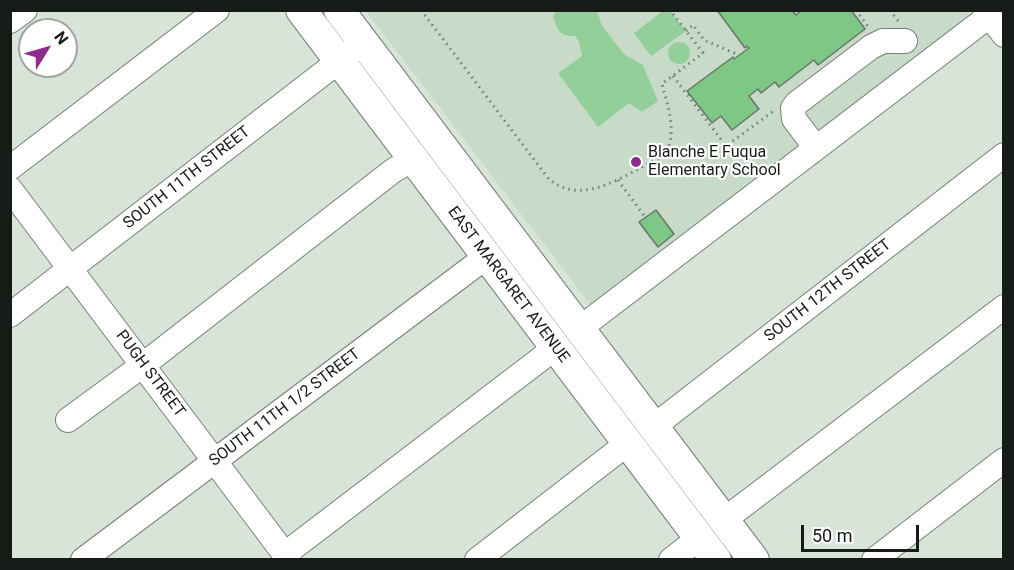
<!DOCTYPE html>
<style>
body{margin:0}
#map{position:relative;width:1014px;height:570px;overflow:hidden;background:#d7e4d7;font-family:Roboto,sans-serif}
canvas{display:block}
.frame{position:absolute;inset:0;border:12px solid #171b17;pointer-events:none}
.north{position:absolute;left:18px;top:18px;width:60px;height:60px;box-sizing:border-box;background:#fff;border:2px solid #a2a4a2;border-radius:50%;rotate:53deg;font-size:16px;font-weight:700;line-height:24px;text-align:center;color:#171b17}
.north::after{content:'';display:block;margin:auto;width:21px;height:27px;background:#8d2990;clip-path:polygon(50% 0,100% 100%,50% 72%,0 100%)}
.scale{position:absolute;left:801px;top:525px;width:118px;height:27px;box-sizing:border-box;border:3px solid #171b17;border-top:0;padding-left:8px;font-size:18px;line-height:21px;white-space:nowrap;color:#171b17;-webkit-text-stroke:4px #fff;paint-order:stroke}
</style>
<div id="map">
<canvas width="1014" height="570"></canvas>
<div class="frame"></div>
<div class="north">N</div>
<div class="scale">50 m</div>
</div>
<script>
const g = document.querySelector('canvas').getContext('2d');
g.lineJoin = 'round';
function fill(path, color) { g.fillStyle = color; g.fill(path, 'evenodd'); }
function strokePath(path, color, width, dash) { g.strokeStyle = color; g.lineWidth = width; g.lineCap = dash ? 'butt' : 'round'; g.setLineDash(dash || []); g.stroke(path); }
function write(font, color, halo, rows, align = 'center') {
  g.font = font + ' Roboto,sans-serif'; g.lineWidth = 4.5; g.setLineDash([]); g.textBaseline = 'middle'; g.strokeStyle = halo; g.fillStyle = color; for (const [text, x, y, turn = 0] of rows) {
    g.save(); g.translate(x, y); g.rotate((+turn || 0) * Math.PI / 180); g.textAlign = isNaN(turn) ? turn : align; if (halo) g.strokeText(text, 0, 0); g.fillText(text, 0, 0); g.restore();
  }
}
fill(new Path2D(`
 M965 10 973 22 606 302 590 304 366 11Z`), '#c8dbc9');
fill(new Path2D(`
 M664 10 670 11 686 31 651 56 634 33Z
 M556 11H597L602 26 625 55 643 65 658 101 642 112 629 103 598 127 558 73 582 56 579 42 575 36C558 36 558 30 553 16Z
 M668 53a11 11 0 1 1 22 0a11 11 0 1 1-22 0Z`), '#93cf99');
const building = new Path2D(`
 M717 10H792L796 15 802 10H851L865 29 818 65 814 60 779 87 775 82 761 93 758 89 749 96 759 109 732 130 721 116 712 123 687 91 733 57 734 59 749 48 747 46 745 48Z
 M656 210 674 234 658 247 639 222Z`);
fill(building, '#7dc885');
strokePath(building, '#69756a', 1.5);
const minor = new Path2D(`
 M985 10 1004 35
 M10 21 25 10
 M816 148 794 119 793 108 797 103 871 47 883 41H905
 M10 168 217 10
 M10 189 289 560
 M10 315 352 51
 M579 329 997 10
 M68 420 143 365 394 170 412 160
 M653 427 1004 155
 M724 520 1004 307
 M285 554 555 348
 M83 560 486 257
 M477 560 628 443
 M671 560 699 538
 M874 560 1004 460`);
const major = new Path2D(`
 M301 10 716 560
 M339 10 754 560`);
strokePath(minor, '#748075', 26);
strokePath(major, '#748075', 32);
strokePath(new Path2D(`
 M421 10 548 178C576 204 613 183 642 167 650 162 664 158 668 148 676 129 667 103 662 84L703 53 670 10
 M856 10 869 28
 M890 10 899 22
 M686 31 693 25 704 40 734 53 737 57
 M673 76 726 146 775 110
 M618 180 645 217`), '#777f77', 3, [1.5, 4.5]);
strokePath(minor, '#fff', 24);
strokePath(major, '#fff', 30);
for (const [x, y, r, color] of [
 [636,162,6,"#8d2990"]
]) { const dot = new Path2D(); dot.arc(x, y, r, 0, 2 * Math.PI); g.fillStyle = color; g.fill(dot); strokePath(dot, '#fff', 2); }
write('16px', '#171b17', '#fff', [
 ["Blanche E Fuqua",648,153],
 ["Elementary School",648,171]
], 'left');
write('16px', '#171b17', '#fff', [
 ["SOUTH 11TH STREET",187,178,-38],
 ["EAST MARGARET AVENUE",508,285,53],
 ["SOUTH 12TH STREET",828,291,-38],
 ["PUGH STREET",150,374,53],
 ["SOUTH 11TH 1/2 STREET",285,408,-37]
]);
</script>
